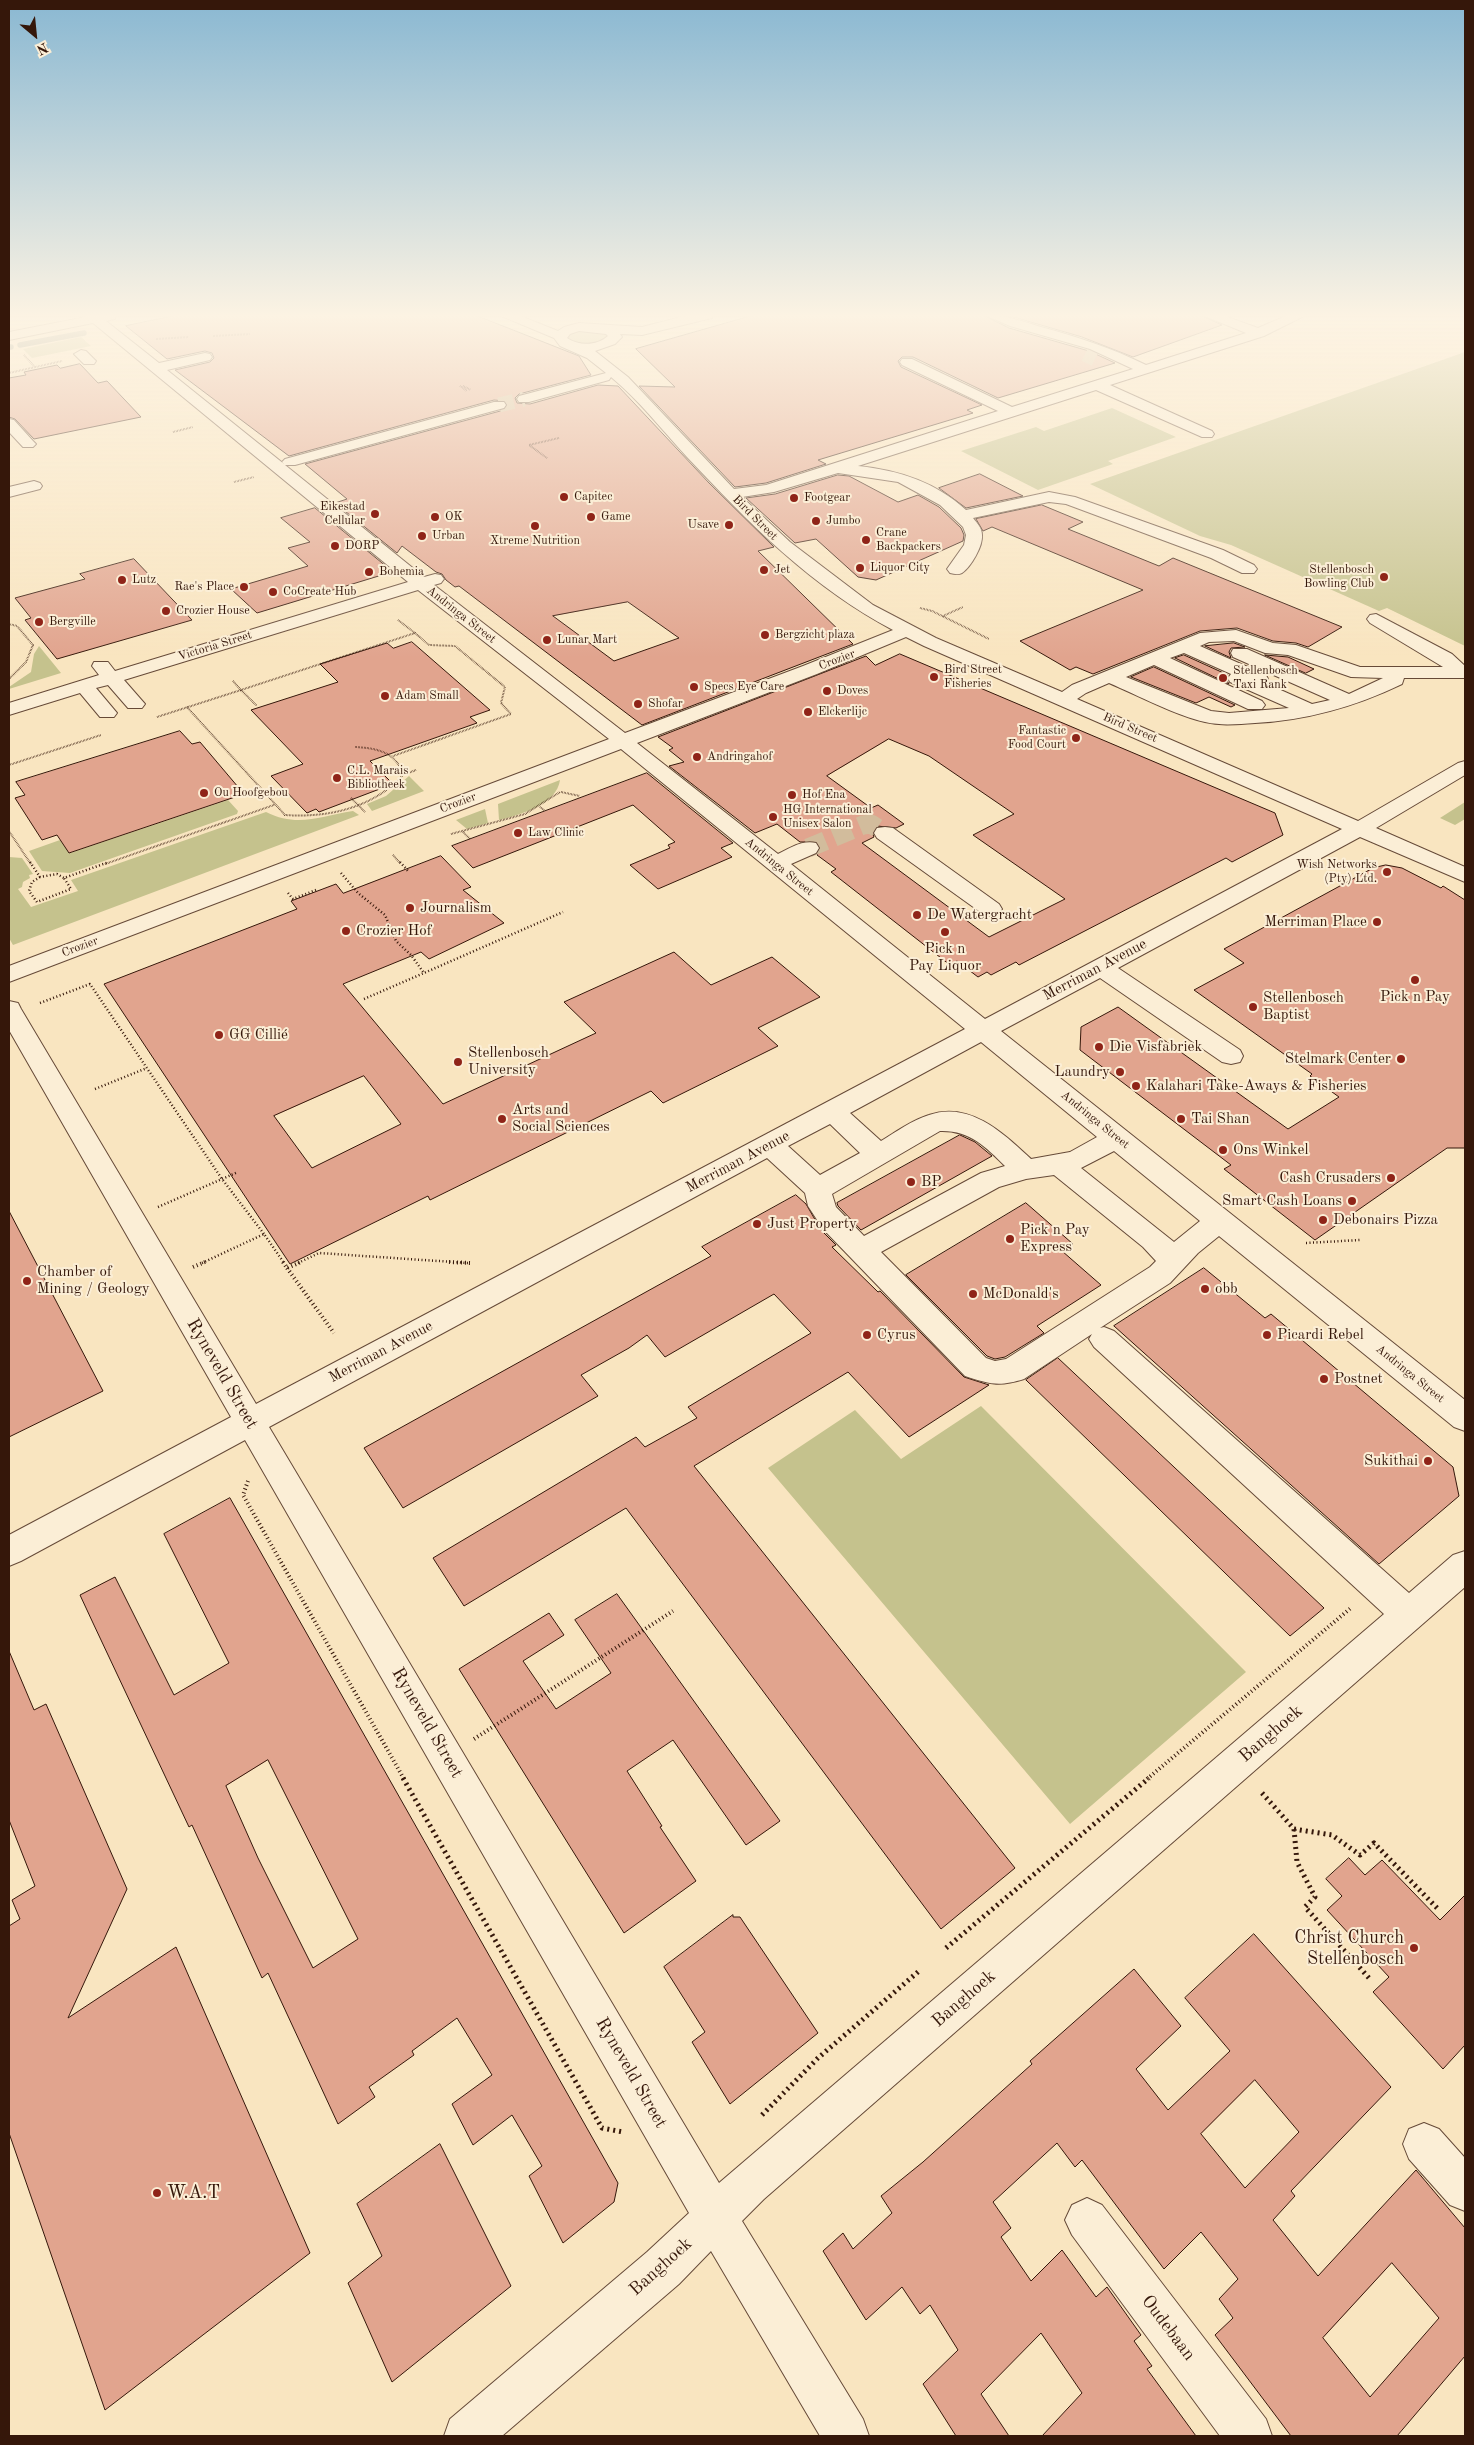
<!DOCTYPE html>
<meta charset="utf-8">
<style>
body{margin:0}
#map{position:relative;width:1474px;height:2445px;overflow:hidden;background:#f9e5c0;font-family:"Old Standard TT",serif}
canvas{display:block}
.frame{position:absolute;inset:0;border:10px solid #35170a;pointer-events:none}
.north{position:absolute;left:10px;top:10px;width:50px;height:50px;-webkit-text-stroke:4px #fbeed6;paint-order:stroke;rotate:152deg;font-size:14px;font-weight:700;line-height:20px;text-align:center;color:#35170a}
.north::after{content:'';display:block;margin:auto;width:18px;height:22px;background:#35170a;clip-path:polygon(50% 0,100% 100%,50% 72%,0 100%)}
</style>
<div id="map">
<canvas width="1474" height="2445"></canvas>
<div class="frame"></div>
<div class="north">N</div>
</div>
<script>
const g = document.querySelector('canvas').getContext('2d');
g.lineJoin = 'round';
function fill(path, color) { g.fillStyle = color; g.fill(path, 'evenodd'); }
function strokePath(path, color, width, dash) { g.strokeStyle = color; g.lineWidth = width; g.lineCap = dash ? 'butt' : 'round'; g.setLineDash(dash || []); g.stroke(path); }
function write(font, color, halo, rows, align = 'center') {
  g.font = font + ' "Old Standard TT",serif'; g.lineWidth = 4; g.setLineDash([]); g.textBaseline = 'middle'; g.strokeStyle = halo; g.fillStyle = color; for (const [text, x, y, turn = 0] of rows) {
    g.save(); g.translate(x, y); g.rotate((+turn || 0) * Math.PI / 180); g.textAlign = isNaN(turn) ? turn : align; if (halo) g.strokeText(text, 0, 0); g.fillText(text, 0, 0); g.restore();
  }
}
fill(new Path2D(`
 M577 330 604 332 609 339C594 343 581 348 568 337L569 334Z
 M81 337 91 346 32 358 23 349Z
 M1465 352V646L1387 608 1379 611 1231 545 1200 536 1090 484Z
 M1112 408 1176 437 1108 461 1113 464 1038 490 961 451 1036 427 1044 431Z
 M39 646 61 673 9 689V687L31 672 34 654Z
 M409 776 424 791 372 811 367 804 386 796Z
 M560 780C557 804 520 815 499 820L498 804Z
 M228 800 238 811 237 814 70 873 42 871 29 851 60 840 70 853Z
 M1465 802V819L1455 825 1440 818Z
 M485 809 488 823 467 829 456 820Z
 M353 811 359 815 13 945 9 938V857L22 858 33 874 29 875 30 878 23 882 22 887 18 889 31 907 78 891 71 880 266 812C298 828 320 816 353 811Z
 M981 1406 1246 1672 1070 1824 768 1468 855 1410 901 1459Z`), '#c5c28d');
strokePath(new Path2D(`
 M20 345 84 333
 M9 347H11`), '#747c6e', 5.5);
const building = new Path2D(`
 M177 315H475L579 356 591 375 519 394 515 398 517 403 530 404 598 385 618 386 709 483 774 547 758 551 853 644 642 725 459 586 455 587 446 580 442 574 436 572 402 546 397 553 335 503 347 499 305 464 504 410 508 406 506 401 494 400 289 456 175 370 210 362 214 358 212 353 205 351 167 359 126 326ZM628 602 679 638 614 661 553 616Z
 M754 315H983L1009 328 1089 351 1115 363 998 398 913 357H902L898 361 901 367 982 405 967 410 973 413 818 460 826 464 766 483 735 487 639 386 675 387 636 349Z
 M1007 315H1200L1222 325 1133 357 1082 337Z
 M80 364 98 383 107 381 141 417 34 439 15 419 9 417V378L26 375 24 372 57 365 60 368Z
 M980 474 1023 496 966 508 939 488Z
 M838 475 849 476 898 502 918 495 939 507 961 528 964 535 963 541 876 580 858 577 816 539 795 543 746 498 775 494Z
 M1042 505 1083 522 1068 529 1159 566 1173 558 1342 627 1308 647 1296 643 1273 641 1237 628 1200 631 1093 674 1076 667 1070 670 1020 641 1143 590 992 527 983 531 976 519Z
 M315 508 387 567 382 575 257 613 231 589 308 566 288 548 310 542 281 518Z
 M134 559 192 620 57 659 25 620 31 618 15 598 85 579 80 574Z
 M412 642 490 710 470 717 477 723 370 761 391 782 383 785 385 787 319 812 316 809 307 813 271 776 303 764 251 710 338 682 320 664 387 643 393 648Z
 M1234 643 1245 647 1231 648 1229 652 1231 658 1205 646Z
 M900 654 1275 813 1283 835 1232 862 1226 858 1019 965 1016 962 991 975 987 972 978 977 957 961 950 965 831 872 836 869 817 855 821 849 818 842H800L777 824 755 833 669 766 684 762 669 750 673 748 658 737 866 656 875 665ZM889 739 929 756 1014 814 973 835 1065 899 989 937 862 843 874 837 872 832 877 826 896 828 904 824 878 805 871 808 827 776Z
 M1184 655 1228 675 1226 679 1229 684 1175 658Z
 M1265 655 1288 657 1314 669 1306 673Z
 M1154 667 1235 705 1231 707 1209 697 1196 703 1131 677Z
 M180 731 192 744 200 742 244 794 69 853 57 835 42 840 15 798 25 795 16 782Z
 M647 773 733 843 721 848 732 857 658 889 630 865 670 848 668 845 675 842 633 805 473 868 452 846Z
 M441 856 471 887 463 890 504 923 429 959 421 952 343 984 443 1104 596 1033 564 1002 674 952 711 985 772 957 820 997 758 1028 778 1046 663 1103 651 1091 430 1200 428 1196 290 1264 104 984 297 909 291 901 336 884 343 893ZM364 1076 401 1124 312 1168 274 1116Z
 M1386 865 1402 868 1441 888 1443 886 1465 900V1148H1447L1315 1240 1224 1169 1231 1165 1080 1050 1081 1027 1118 1007 1288 1129 1339 1097 1310 1076 1312 1074 1194 990 1244 963 1224 949 1373 868Z
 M960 1135 975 1142 992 1156 861 1230 838 1206 837 1203Z
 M796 1195 806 1204 821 1230 836 1245 832 1247 878 1292 880 1291 964 1377 989 1385 909 1437 848 1372 694 1466 1015 1868 941 1929 626 1508 464 1606 433 1558 636 1437 645 1447 697 1418 688 1407 811 1333 774 1294 665 1357 647 1335 629 1348 581 1375 598 1396 403 1508 364 1448 711 1256 702 1247Z
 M1026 1203 1073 1244 1062 1251 1101 1285 1037 1326 1044 1333 1005 1357 995 1359 987 1356 906 1275Z
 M9 1211 103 1391 9 1437Z
 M1204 1268 1265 1318 1271 1314 1453 1467 1459 1496 1379 1564 1114 1326Z
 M1058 1358 1324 1608 1290 1636 1026 1380Z
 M230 1498 618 2183 614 2202 563 2243 529 2176 542 2166 512 2115 473 2145 452 2104 492 2075 457 2018 412 2051 414 2055 369 2087 375 2097 338 2124 268 1973 262 1978 192 1825 189 1827 93 1623 80 1595 115 1577 174 1695 229 1663 164 1534ZM268 1760 358 1939 313 1968 258 1858 226 1786Z
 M617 1594 780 1821 746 1845 673 1740 627 1771 662 1826 660 1827 696 1881 624 1933 459 1669 549 1613 564 1635 523 1661 556 1709 611 1673 575 1620Z
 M9 1651 34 1710 46 1704 127 1889 68 2018 176 1947 310 2253 105 2410 9 2133V1926L20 1919 12 1900 35 1886 9 1820Z
 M1349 1858 1365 1875 1382 1860 1440 1920 1465 1895V2045L1443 2069 1373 1992 1389 1977 1327 1910 1342 1896 1326 1879Z
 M733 1915V1917H740L818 2033 730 2104 692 2042 705 2032 664 1967Z
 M1254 1934 1391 2087 1291 2191 1295 2196 1273 2220 1318 2276 1416 2170 1465 2228V2356L1397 2436H1291L1215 2335 1233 2318 1219 2299 1238 2279 1201 2232 1164 2269 1082 2160 1075 2167 1057 2143 993 2202 1011 2228 1001 2237 1031 2281 1062 2250 1096 2297 1107 2287 1141 2335 1134 2341 1152 2366 1147 2369 1196 2436H1042L1082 2393 1041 2333 981 2394 1009 2436H956L923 2384 958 2350 930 2305 920 2314 902 2287 866 2320 823 2251 843 2233 853 2249 892 2213 881 2196 923 2162 1032 2064 1030 2061 1134 1969 1181 2026 1136 2069 1168 2110 1230 2051 1185 1998ZM1255 2080 1299 2132 1245 2188 1201 2134ZM1392 2263 1439 2318 1370 2397 1323 2338Z
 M440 2144 511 2286 392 2382 348 2283 382 2256 357 2204Z`);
fill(building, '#e1a48e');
strokePath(building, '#35170a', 1);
strokePath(new Path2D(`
 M1085 354 1095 359
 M499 405 524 399`), '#d2bc9c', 15, [15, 8]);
strokePath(new Path2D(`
 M808 848 863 825 871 824 885 833`), '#d2bc9c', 19, [19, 9]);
const minor = new Path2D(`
 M85 315H116L115 319 106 321 159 363 205 353 210 354 212 357 210 360 167 370 284 464 282 462 285 459 494 402H504L506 405 504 408 295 465H285L424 577 435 574 441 575 444 579 441 583 434 585 625 733 803 666 893 630C811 587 749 523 687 457 662 430 639 400 611 377L609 380 529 402H519L517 399 519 396 606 373 587 358 560 346 554 338 499 315H518L558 331 564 327 579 323 642 327 689 315H713L712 318 642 335 620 334 622 337 615 344 595 351 628 377 734 489 766 485 998 411 902 365 900 362 902 359H912L1012 407 1133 369 1090 349 1010 326 985 315C1006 315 1021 321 1041 327 1078 337 1112 348 1146 365L1246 333 1202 315H1222L1258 328 1288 315H1306L1264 336 1110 385 1212 431 1214 434 1212 437H1202L1096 390 858 466C898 470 936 482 966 510L1049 492 1075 497 1223 550 1254 565 1257 569 1254 573H1242L1211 558 1066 504 1049 502 973 518C977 523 982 528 982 535 983 546 971 567 962 573 958 575 954 574 950 573L947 569 964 545 966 535 963 527 940 505 898 482 838 473 774 492 742 497 790 542 873 605 936 638 1062 692 1072 685 1200 633 1236 630 1273 643 1296 645 1360 667H1443L1370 623 1367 619 1370 615 1376 614 1452 654 1465 666V678H1404L1402 684C1354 707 1308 720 1255 723 1238 724 1222 726 1205 722 1177 716 1137 695 1109 683L1086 693 1077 699 1358 821 1458 763 1465 761V775L1376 828 1465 867V882L1360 837 1118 968 1240 1050 1243 1056 1240 1062 1231 1064 1222 1062 1100 978 1001 1031 1465 1400V1431L1454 1427 1219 1236 1198 1253 1170 1283 1100 1328 1104 1327 1114 1331 1409 1593 1453 1555 1465 1551V1587L764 2199 742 2221 863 2419 869 2436H820L711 2251 679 2284 502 2436H444L450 2419 647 2252 689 2213 245 1440 21 1561 9 1566V1535L231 1417 9 1030V1001L18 1003 21 1009 256 1404 965 1029 621 749 9 982V966L609 739 418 590 124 680 145 704 142 708H128L108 685 96 688 117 713 114 717H100L80 693 9 715V703L99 675 92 666 94 662H108L115 671 408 582 93 323 9 340V332L86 317ZM579 331 606 334 608 336C597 346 579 346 567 338L570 334ZM906 637 924 646 1342 829 985 1019 791 864 816 853 819 848 816 843C802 840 790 848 778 854L637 743 817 674ZM1234 641 1265 653 1288 655 1351 677 1383 678 1349 694 1247 649H1233L1231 653 1233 657 1330 700 1312 704 1265 683 1268 679 1266 675 1200 646 1209 642ZM1184 653 1231 674 1228 678 1230 682 1289 708 1229 713 1211 711 1126 677 1154 665 1248 709H1262L1265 705 1262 701 1170 658ZM981 1042 1097 1137 1070 1152 1031 1159C1003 1133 970 1101 929 1115 912 1120 896 1132 881 1141L850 1113ZM830 1124 860 1153 820 1175 788 1146ZM940 1131C969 1130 985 1146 1005 1166L981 1173 864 1236 836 1207 832 1194ZM1114 1151 1200 1221 1174 1242 1081 1168ZM767 1158 805 1193 808 1206 823 1229 965 1376C989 1384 999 1387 1024 1379L1092 1334 1089 1339 1094 1347 1384 1614 719 2183 269 1427ZM1054 1175 1143 1247 1156 1261 1150 1267 1006 1359 995 1361 986 1358 881 1252 999 1187 1026 1179Z
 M81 350 86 351 96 361 94 364H84L74 354Z
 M9 419 14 420 33 441 36 444 33 447H23L9 432Z
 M34 481 40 483 42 486 40 489 9 497V487Z
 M885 827 893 828 999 904 1002 909 999 914 991 916 983 914 877 838 874 833 877 828Z
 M1424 2123 1439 2129 1465 2158V2211L1450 2205 1409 2159 1403 2144 1409 2129Z
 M1087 2198 1102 2205 1266 2419 1272 2436H1220L1072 2235 1065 2220 1072 2205Z`);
strokePath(minor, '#664a38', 2);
strokePath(new Path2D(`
 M213 336 250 334
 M156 339 189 337
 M24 355 35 367
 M9 373 62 361
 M460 386 467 391
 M463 386 471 390
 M173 432 193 427
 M547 458 529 445 559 438
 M234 482 254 477
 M920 608 932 611 989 639
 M943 616 963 607
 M398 620 415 633
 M9 624 17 626 33 645 26 662 9 679
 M233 681 241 690 415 633 429 645 455 646 505 687 501 703 511 714 393 756
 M187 707 285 815C328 818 373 808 403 775 397 752 376 748 355 747
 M157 717 241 690 257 706
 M9 765 101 735
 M403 775 416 770
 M561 792 580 796
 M351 798 365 812
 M540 807 544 810
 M9 831 31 864
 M463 832 470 839
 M451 834 525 814 560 792
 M393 855 401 864
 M105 864 274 805`), '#35170a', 2, [0.5, 1]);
strokePath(new Path2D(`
 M30 862 40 877 57 874 64 878 109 862
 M400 862 409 872
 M341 873 358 893 385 915 396 941 411 955 424 973 563 912
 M40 877 32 882 29 891 37 902 71 889 64 878
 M288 893 293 899 316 890
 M364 999 424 973
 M40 1003 90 984 222 1179 264 1234
 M95 1089 147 1068
 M158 1207 238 1172
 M1306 1243 1360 1240
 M202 1263 264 1234 284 1263
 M298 1263 319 1253 468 1263`), '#35170a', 2.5, [1, 2.5]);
strokePath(new Path2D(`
 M283 1262 287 1268 301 1262
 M449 1262 470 1263
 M193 1267 205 1262
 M287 1268 334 1333
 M248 1481 243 1495 404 1779
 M474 1739 673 1611
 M1147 1779 1352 1607`), '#35170a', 4, [1, 3]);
strokePath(new Path2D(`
 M403 1778 602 2128 623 2132
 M1262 1793 1294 1829 1332 1835 1360 1855 1374 1843 1438 1909
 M1294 1829 1297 1862 1315 1897 1305 1907 1369 1978
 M946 1948 1149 1778
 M762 2115 818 2058 919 1971`), '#35170a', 5, [2, 4]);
fill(minor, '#fbeed6');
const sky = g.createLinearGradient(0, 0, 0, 658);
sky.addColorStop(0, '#8ab8d2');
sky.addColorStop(0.48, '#fcf3e3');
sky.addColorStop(1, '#fcf3e300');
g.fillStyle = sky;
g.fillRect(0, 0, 1474, 658);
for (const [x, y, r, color] of [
 [564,497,5,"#8f2418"],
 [794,498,5,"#8f2418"],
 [375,514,5,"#8f2418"],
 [435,517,5,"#8f2418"],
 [591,517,5,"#8f2418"],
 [816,521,5,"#8f2418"],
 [729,525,5,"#8f2418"],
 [535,526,5,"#8f2418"],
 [422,536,5,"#8f2418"],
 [866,540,5,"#8f2418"],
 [335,546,5,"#8f2418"],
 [860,568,5,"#8f2418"],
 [764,570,5,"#8f2418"],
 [369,572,5,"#8f2418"],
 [1384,577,5,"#8f2418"],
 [122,580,5,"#8f2418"],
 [244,587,5,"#8f2418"],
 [273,592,5,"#8f2418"],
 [166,611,5,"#8f2418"],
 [39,622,5,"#8f2418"],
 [765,635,5,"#8f2418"],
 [547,640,5,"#8f2418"],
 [934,677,5,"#8f2418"],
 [1223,678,5,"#8f2418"],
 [694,687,5,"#8f2418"],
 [827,691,5,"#8f2418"],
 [385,696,5,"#8f2418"],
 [638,704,5,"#8f2418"],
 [808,712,5,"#8f2418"],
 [1076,738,5,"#8f2418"],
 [697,757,5,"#8f2418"],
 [337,778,5,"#8f2418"],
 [204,793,5,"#8f2418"],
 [792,795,5,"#8f2418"],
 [773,817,5,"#8f2418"],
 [518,833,5,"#8f2418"],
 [1387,872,5,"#8f2418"],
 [410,908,5,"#8f2418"],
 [917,915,5,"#8f2418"],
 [1377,922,5,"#8f2418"],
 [346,931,5,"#8f2418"],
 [945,932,5,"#8f2418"],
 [1415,980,5,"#8f2418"],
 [1253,1007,5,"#8f2418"],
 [219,1035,5,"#8f2418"],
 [1099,1047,5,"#8f2418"],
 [1401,1059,5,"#8f2418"],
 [458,1062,5,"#8f2418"],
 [1120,1072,5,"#8f2418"],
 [1136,1086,5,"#8f2418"],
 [502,1119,5,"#8f2418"],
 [1181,1119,5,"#8f2418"],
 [1223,1150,5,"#8f2418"],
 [1391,1178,5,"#8f2418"],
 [911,1182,5,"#8f2418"],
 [1352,1201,5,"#8f2418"],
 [1323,1220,5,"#8f2418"],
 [757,1224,5,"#8f2418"],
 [1010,1239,5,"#8f2418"],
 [27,1281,5,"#8f2418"],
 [1205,1289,5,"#8f2418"],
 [973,1294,5,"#8f2418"],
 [867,1335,5,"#8f2418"],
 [1267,1335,5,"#8f2418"],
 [1324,1379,5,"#8f2418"],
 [1428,1461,5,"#8f2418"],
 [1414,1948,5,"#8f2418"],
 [157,2193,5,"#8f2418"]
]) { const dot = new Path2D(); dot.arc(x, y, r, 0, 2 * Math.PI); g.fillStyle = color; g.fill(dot); strokePath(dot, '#fbeed6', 2); }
write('12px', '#35170a', '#fbeed6', [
 ["Capitec",574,497],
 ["Footgear",804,498],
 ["Eikestad",365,507,"right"],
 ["Cellular",365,521,"right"],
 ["OK",445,517],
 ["Game",601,517],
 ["Jumbo",826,521],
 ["Usave",719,525,"right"],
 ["Crane",876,533],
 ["Backpackers",876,547],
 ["Urban",432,536],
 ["Xtreme Nutrition",535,541,"center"],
 ["DORP",345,546],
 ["Liquor City",870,568],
 ["Jet",774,570],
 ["Stellenbosch",1374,570,"right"],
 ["Bowling Club",1374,584,"right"],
 ["Bohemia",379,572],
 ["Lutz",132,580],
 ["Rae's Place",234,587,"right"],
 ["CoCreate Hub",283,592],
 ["Crozier House",176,611],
 ["Bergville",49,622],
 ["Bergzicht plaza",775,635],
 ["Lunar Mart",557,640],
 ["Bird Street",944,670],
 ["Fisheries",944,684],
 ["Stellenbosch",1233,671],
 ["Taxi Rank",1233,685],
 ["Specs Eye Care",704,687],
 ["Doves",837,691],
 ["Adam Small",395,696],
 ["Shofar",648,704],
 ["Elckerlijc",818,712],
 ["Fantastic",1066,731,"right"],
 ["Food Court",1066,745,"right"],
 ["Andringahof",707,757],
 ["C.L. Marais",347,771],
 ["Bibliotheek",347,785],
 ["Ou Hoofgebou",214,793],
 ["Hof Ena",802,795],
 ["HG International",783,810],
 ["Unisex Salon",783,824],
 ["Law Clinic",528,833],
 ["Wish Networks",1377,865,"right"],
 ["(Pty) Ltd.",1377,879,"right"]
], 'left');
write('12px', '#35170a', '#fbeed6', [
 ["Bird Street",755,518,45],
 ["Andringa Street",461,615,38],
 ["Victoria Street",215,646,-17],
 ["Crozier",837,660,-21],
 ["Bird Street",1130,728,23],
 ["Crozier",458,803,-21],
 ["Andringa Street",779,867,39],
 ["Crozier",80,947,-21],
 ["Andringa Street",1095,1120,39],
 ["Andringa Street",1410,1374,39]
]);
write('15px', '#35170a', '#fbeed6', [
 ["Journalism",420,908],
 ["De Watergracht",927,915],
 ["Merriman Place",1367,922,"right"],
 ["Crozier Hof",356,931],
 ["Pick n",945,949,"center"],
 ["Pay Liquor",945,966,"center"],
 ["Pick n Pay",1415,997,"center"],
 ["Stellenbosch",1263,998],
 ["Baptist",1263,1015],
 ["GG Cillié",229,1035],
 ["Die Visfabriek",1109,1047],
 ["Stellenbosch",468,1053],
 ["University",468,1070],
 ["Stelmark Center",1391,1059,"right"],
 ["Laundry",1110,1072,"right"],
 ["Kalahari Take-Aways & Fisheries",1146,1086],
 ["Arts and",512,1110],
 ["Social Sciences",512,1127],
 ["Tai Shan",1191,1119],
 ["Ons Winkel",1233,1150],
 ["Cash Crusaders",1381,1178,"right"],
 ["BP",921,1182],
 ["Smart Cash Loans",1342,1201,"right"],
 ["Debonairs Pizza",1333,1220],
 ["Just Property",767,1224],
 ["Pick n Pay",1020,1230],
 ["Express",1020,1247],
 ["Chamber of",37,1272],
 ["Mining / Geology",37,1289],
 ["obb",1215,1289],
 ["McDonald's",983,1294],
 ["Cyrus",877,1335],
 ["Picardi Rebel",1277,1335],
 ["Postnet",1334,1379],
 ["Sukithai",1418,1461,"right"]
], 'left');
write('15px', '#35170a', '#fbeed6', [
 ["Merriman Avenue",1095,970,-28],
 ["Merriman Avenue",738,1162,-28],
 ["Merriman Avenue",381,1352,-28]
]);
write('18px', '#35170a', '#fbeed6', [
 ["Ryneveld Street",222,1374,60],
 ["Ryneveld Street",427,1723,60],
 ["Banghoek",1271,1734,-41],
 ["Banghoek",964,1999,-41],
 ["Ryneveld Street",631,2073,60],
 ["Banghoek",661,2267,-42],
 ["Oudebaan",1168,2328,53]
]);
write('18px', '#35170a', '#fbeed6', [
 ["Christ Church",1404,1938],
 ["Stellenbosch",1404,1959],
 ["W.A.T",167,2193,"left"]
], 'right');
</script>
